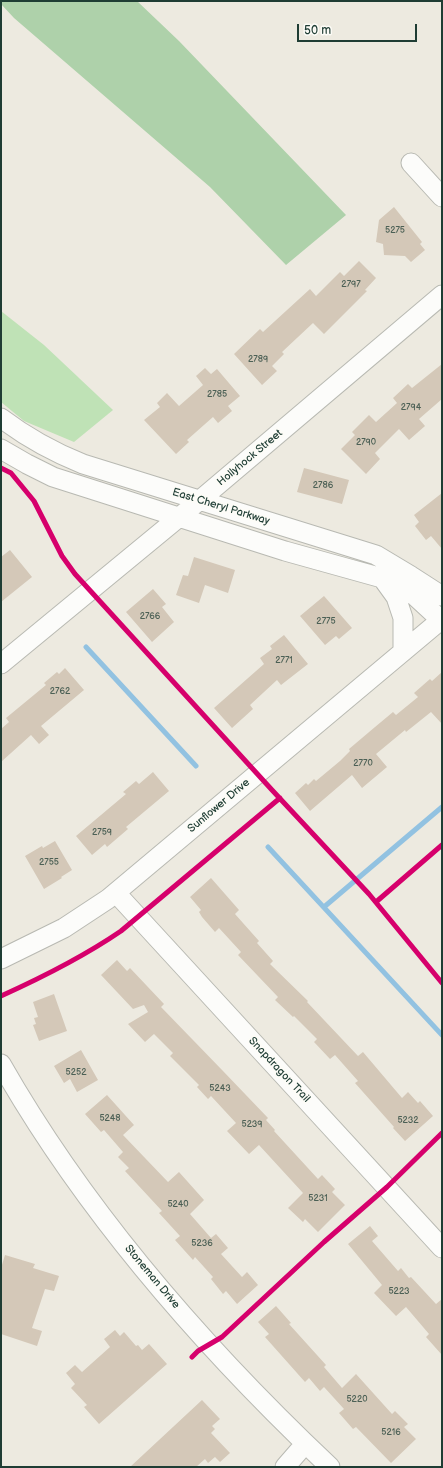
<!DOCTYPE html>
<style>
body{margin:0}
#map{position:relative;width:443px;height:1468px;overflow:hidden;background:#edeae0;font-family:"Balsamiq Sans",sans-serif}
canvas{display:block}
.frame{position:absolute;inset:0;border:2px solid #1f3d34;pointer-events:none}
.scale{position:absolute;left:297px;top:24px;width:120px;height:18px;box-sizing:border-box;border:2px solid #1f3d34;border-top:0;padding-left:5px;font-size:12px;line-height:14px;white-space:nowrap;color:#1f3d34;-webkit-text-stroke:3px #fdfcf7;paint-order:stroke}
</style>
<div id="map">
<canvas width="443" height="1468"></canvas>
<div class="frame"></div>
<div class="scale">50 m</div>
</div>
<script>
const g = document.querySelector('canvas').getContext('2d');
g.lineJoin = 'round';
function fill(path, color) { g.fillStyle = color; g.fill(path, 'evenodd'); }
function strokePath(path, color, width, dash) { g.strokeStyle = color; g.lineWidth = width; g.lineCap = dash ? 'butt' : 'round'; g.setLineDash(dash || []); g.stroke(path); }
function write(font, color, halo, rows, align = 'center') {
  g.font = font + ' "Balsamiq Sans",sans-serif'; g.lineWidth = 4; g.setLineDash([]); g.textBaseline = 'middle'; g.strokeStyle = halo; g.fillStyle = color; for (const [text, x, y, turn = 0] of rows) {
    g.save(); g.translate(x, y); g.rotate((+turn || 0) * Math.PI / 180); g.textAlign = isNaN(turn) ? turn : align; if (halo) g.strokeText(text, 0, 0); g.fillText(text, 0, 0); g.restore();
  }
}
fill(new Path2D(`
 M1 311 44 345 113 410 74 442 24 421 1 402Z`), '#bfe2b6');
fill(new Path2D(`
 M1 1H137L179 41 346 215 286 265 210 187 14 18 1 4Z`), '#aed1aa');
strokePath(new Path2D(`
 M86 647 196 766
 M268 847 442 1035
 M324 907 442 807`), '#92c2e1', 5);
fill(new Path2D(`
 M394 207 422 242 420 244 425 250 411 262 405 256 384 255 383 244 376 242 379 220Z
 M359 261 376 278 365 290 367 291 324 334 313 323 282 352 284 354 272 366 277 371 262 385 234 354 260 329 263 332 310 289 316 296 340 272 344 276Z
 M442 364V399L419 419 425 426 409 440 399 429 375 453 380 459 366 474 341 449 355 435 352 432 369 415 376 422 397 403 393 398 408 384 412 388Z
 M205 368 211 374 217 369 240 396 228 406 232 411 218 423 213 417 187 440 189 442 176 454 144 420 160 407 157 403 167 393 179 406 203 385 196 376Z
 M304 468 349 480 342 504 297 492Z
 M442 493V549L431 536 426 540 415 526 419 522 414 515Z
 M10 550 32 577 1 602V557Z
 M194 557 235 570 228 593 205 585 199 603 176 595 183 575 188 576Z
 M153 589 166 604 162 607 174 622 152 642 126 612Z
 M324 596 352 628 339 639 336 636 325 645 300 616Z
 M284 635 308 664 281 685 277 680 250 705 253 709 232 728 214 708 264 664 260 658 272 649 270 646Z
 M65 668 84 690 41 726 49 735 39 744 31 735 1 762V729L9 722 6 718 46 685 44 683 57 672 59 674Z
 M442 672V724L431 712 406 732 405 730 376 754 387 767 362 788 352 775 310 811 295 793 306 783 308 785 314 779 316 781 340 761 350 751 349 749 375 727 393 712 396 715 418 697 414 693 430 679 432 681Z
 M153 772 169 791 126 827 128 829 107 847 105 844 92 855 76 836 126 794 123 792 136 781 139 784Z
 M55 841 72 870 61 877 62 878 44 889 25 856 42 846 43 848Z
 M211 878 239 910 235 914 259 941 257 943 273 961 270 964 308 1001 307 1002 358 1056 363 1052 402 1098 408 1092 418 1103 420 1101 433 1116 405 1141 393 1128 394 1127 355 1083 358 1081 335 1055 330 1059 314 1042 317 1039 294 1016 293 1017 275 1000 278 997 238 955 241 952 219 928 215 932 202 917 199 912 201 910 190 897Z
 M117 960 127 971 130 968 164 1004 161 1007 223 1071 268 1118 266 1120 275 1130 274 1131 318 1179 322 1175 335 1189 332 1192 345 1205 318 1232 305 1219 303 1222 288 1208 303 1193 259 1145 249 1154 227 1131 236 1123 211 1096 208 1099 197 1087 199 1085 170 1056 173 1053 154 1034 145 1042 128 1024 148 1012 144 1005 133 1009 101 975Z
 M54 994 67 1031 39 1041 33 1025 36 1024 34 1018 38 1017 33 1002Z
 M81 1050 98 1080 77 1092 70 1079 64 1083 54 1066Z
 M107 1095 134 1125 123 1135 168 1182 179 1172 204 1200 190 1214 211 1238 216 1234 228 1248 221 1254 242 1277 247 1272 258 1285 237 1304 226 1291 223 1294 211 1279 213 1277 195 1257 193 1260 175 1240 180 1236 159 1213 162 1211 125 1171 129 1168 118 1157 123 1152 104 1130 101 1132 85 1114Z
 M370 1226 378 1236 372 1241 398 1271 401 1268 409 1278 411 1277 436 1304 442 1299V1355L426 1337 429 1334 406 1307 396 1316 374 1293 382 1285 348 1244Z
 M5 1255 35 1264 33 1268 59 1276 54 1291 45 1289 32 1328 42 1331 37 1346 1 1334V1268Z
 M276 1306 291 1323 289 1324 326 1365 324 1367 342 1388 356 1374 392 1414 395 1411 408 1424 404 1427 416 1439 391 1463 356 1427 353 1429 339 1413 344 1409 324 1387 320 1391 309 1378 305 1382 265 1337 269 1334 258 1322Z
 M115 1330 120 1336 124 1332 136 1346 138 1345 142 1350 149 1344 167 1364 99 1424 84 1407 87 1405 71 1388 75 1384 66 1373 75 1365 82 1372 110 1347 104 1339Z
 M202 1400 220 1419 212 1426 215 1429 211 1433 230 1453 220 1462 215 1457 208 1463 205 1459 196 1467H130Z`), '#d4c8b8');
const minor = new Path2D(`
 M411 163 442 197
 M1 418C26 437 53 452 83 464L376 555 411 576 442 596
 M1 449 27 464 53 477 285 551 382 578 415 596 442 621
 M383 579 396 597 403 618V650
 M1 664 200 500 442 295
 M116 893 442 1248
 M1 959 64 928 108 899 442 619
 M1 1064C87 1215 204 1348 330 1467
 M285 1467 305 1444`);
strokePath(minor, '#b8b9b2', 21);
strokePath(minor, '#fcfcfa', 19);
strokePath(new Path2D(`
 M1 468 11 473 34 501 62 556 75 574 272 790 369 894 442 983
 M376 902 442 845
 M1 996C43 977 83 957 121 931L280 798
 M192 1357 198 1351 222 1337 324 1242 387 1187 442 1133`), '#d6006c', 5);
write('9px', '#4c6055', null, [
 ["5275",395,231],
 ["2797",351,285],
 ["2789",258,360],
 ["2785",217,395],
 ["2794",411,408],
 ["2790",366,443],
 ["2786",323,486],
 ["2766",150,617],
 ["2775",326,622],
 ["2771",284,661],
 ["2762",60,692],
 ["2770",363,764],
 ["2759",102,833],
 ["2755",49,863],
 ["5252",76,1073],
 ["5243",220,1089],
 ["5248",110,1119],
 ["5232",408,1121],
 ["5239",252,1125],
 ["5231",318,1199],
 ["5240",178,1205],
 ["5236",202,1244],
 ["5223",399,1292],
 ["5220",357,1400],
 ["5216",391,1433]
]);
write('11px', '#1f3d34', '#fdfcf7', [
 ["Hollyhock Street",250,458,-40],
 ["East Cheryl Parkway",221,507,17],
 ["Sunflower Drive",219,806,-40],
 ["Snapdragon Trail",279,1070,47],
 ["Stoneman Drive",152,1277,50]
]);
</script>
